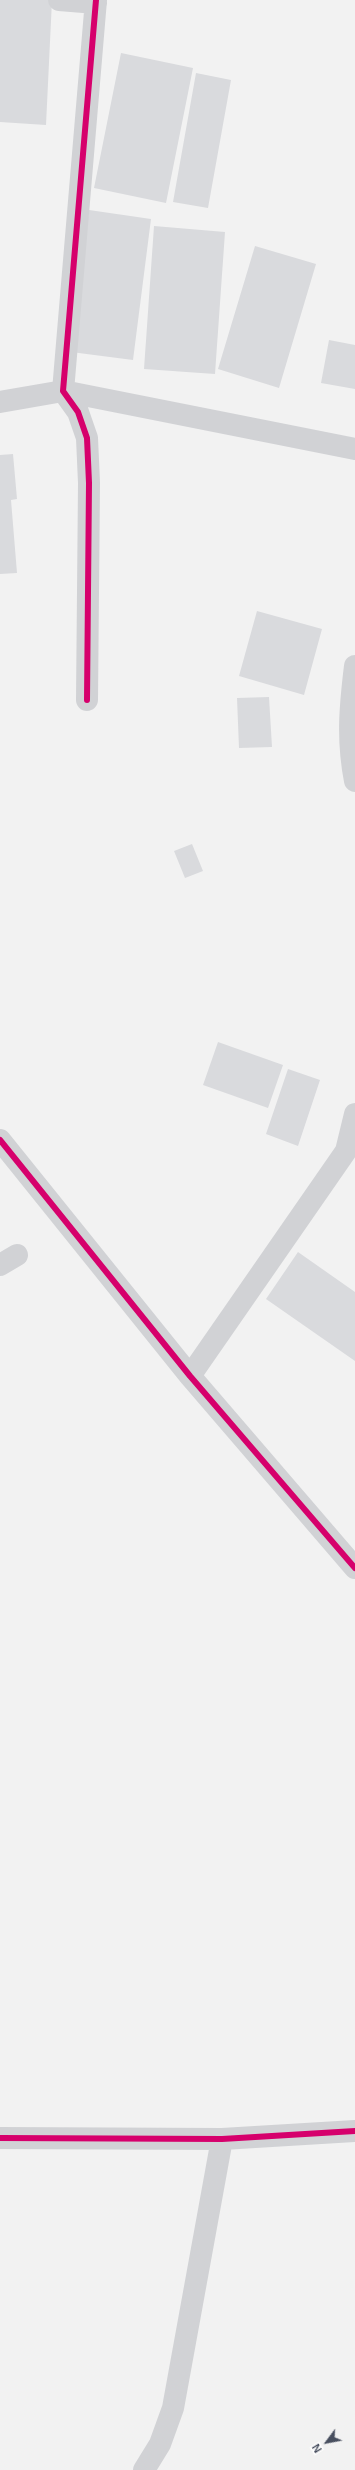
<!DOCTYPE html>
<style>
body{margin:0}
#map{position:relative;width:355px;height:2470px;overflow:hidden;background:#f2f2f2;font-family:Helvetica,sans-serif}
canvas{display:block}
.north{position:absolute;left:307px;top:2422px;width:40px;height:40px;-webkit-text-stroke:3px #fff;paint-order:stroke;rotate:238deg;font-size:11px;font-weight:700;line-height:16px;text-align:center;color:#484f5f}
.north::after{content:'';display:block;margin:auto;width:14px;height:18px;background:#484f5f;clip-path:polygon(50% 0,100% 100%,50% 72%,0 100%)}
</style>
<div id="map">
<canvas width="355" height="2470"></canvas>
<div class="north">N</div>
</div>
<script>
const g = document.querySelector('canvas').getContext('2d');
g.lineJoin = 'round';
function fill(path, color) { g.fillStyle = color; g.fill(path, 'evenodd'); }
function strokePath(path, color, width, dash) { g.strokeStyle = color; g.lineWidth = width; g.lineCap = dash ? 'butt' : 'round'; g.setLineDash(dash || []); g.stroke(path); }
fill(new Path2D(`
 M0 0H52L46 125 0 122Z
 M121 53 193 68 166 203 94 188Z
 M196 73 231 80 208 208 173 202Z
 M89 210 151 219 133 360 71 352Z
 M154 226 225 232 215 374 144 369Z
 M255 246 316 264 279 388 218 369Z
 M329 340 355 345V389L321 383Z
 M13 454 17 499 11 500 17 573 0 574V455Z
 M257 611 322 629 304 695 239 676Z
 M269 697 272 747 239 748 237 698Z
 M192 844 203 871 185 878 174 851Z
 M218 1042 283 1065 268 1108 203 1085Z
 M288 1069 320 1080 298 1146 266 1134Z
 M298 1252 355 1292V1361L266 1299Z`), '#d9dadd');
strokePath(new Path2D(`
 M59 0 96 3
 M0 402 63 391 355 449
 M355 666C350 707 347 740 355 781
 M87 700 89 483 87 438 78 412 63 391 96 0
 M0 1140 190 1376 355 1568
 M0 1265 17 1255
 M190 1376 346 1151 355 1114
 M0 2138 222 2139 355 2131
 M144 2470 160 2444 173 2408 222 2139`), '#d1d2d5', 22);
strokePath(new Path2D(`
 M87 700 89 483 87 438 78 412 63 391 96 0
 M0 1140 190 1376 355 1568
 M0 2138 222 2139 355 2131`), '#d6006c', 6);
</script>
